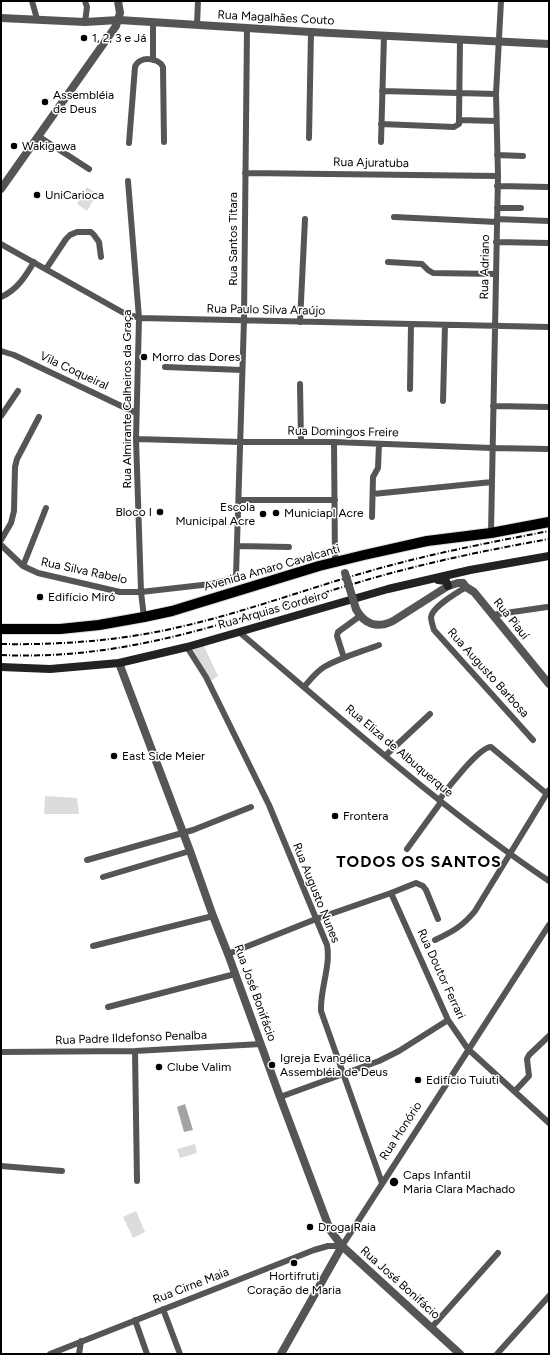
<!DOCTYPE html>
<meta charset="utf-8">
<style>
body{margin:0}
#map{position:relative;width:550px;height:1355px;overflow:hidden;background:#fff;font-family:Figtree,sans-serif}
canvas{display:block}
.frame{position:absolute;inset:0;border:2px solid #000;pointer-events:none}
</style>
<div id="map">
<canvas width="550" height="1355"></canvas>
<div class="frame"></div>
</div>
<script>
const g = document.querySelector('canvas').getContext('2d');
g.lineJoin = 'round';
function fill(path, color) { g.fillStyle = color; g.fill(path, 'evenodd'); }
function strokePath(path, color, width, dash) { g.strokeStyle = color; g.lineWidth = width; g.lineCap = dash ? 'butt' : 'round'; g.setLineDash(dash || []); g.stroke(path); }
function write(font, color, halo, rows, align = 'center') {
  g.font = font + ' Figtree,sans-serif'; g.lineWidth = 3; g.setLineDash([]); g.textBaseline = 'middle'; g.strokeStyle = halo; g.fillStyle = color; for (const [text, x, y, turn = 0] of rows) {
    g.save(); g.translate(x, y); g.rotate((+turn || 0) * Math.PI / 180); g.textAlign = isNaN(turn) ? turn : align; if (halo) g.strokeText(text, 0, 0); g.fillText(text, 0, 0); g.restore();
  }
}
fill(new Path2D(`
 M87 187 97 194 87 211 77 204Z
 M203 644 218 676 209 682 191 648Z
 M45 796 77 798 79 814H44Z
 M195 1144 197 1153 180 1158 177 1149Z
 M136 1211 145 1232 133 1238 123 1217Z`), '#dcdcdc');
fill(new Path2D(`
 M185 1104 193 1130 184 1132 177 1107Z`), '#a3a3a3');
const primary = new Path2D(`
 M1 629H60L99 625 144 617 172 611 319 566 364 555 427 541 491 533 549 522`);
strokePath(primary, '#dbdbdb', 12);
strokePath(new Path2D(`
 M32 1 37 19
 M85 1 87 7 85 22
 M153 23V60
 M197 25 198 1
 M382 91 496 94
 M459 120 460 40
 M381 124 454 127 459 124V120L496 121
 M38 136 89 169
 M309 138 311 32
 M381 142 384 36
 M129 143 135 67C139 56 158 57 163 67L164 142
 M497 155 523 156
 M245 173 498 176
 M128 181 139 318 136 439 141 592 144 617
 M497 186 549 187
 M497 208H521
 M394 217 497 222
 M497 219 549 221
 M496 242 549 243
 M1 244 122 312 139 318 549 327
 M388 262 422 264 428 270 433 273 496 274
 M46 269 66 239 70 235 77 232H91L94 235 99 242 101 257
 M1 297C17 290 25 277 34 262
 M300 322 305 219
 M1 351 14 355 136 413
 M165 367 242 370
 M300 384 301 442
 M410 389 411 324
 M443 401 445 325
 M493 406 549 407
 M1 416 18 391
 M136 439 240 442H334L492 448 549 449
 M334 442 335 562
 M373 494 492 482
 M239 500H335
 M372 517 373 477 378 468 379 444
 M491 533 498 176 496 94 501 1
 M1 540 11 523 14 511 15 467 17 459 39 417
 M1 545 23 566 38 573 120 592H141L211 584 232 579 236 575 244 320 247 28
 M238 546 289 547
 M23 566 46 508
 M466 587C457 593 433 606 431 617 431 621 433 626 434 630L533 740
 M492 615 547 607
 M239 632C340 717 439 807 549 881
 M187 647 206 677 269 805 327 945C331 966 320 989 321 1011L382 1183
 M344 658 337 636 338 632 360 616
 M304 687C310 680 316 672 324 667 341 657 361 652 379 645
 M386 755 430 714
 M439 800C447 789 479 747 491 747L547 794
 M407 849 441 802
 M87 860 193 830 251 807
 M103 877 190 851
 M391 893 448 1020 468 1049 549 1123
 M435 940C452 932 463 926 475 911L549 790
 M93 946 213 916
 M228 954 316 919 391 893 416 883 423 886 426 890 438 919
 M108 1007 235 974
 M135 1051 137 1181
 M1 1052 135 1051 261 1044
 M515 1091 529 1076 527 1059 529 1055 549 1036
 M280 1097 379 1061 399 1051 448 1020
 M1 1166 62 1171
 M163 1309 180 1354
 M135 1320 147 1354
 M431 1328 498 1253
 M50 1354 314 1250 328 1246H342L549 925
 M79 1354 81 1341
 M497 1354 549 1296`), '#555', 6);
strokePath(new Path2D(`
 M1 18 85 22 119 20 311 32 549 44
 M1 189 116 26 120 13 118 1
 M463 583 466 587 474 592 549 684
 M356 609C364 624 377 629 393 621L448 586 458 583H463
 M119 663 190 851 213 916 228 954 280 1097 330 1230 342 1246 460 1354
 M281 1354 342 1246`), '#555', 8);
strokePath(new Path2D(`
 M438 580 446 581 448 586
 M1 667 50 669 119 663 187 647 388 589 470 570 549 556`), '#222', 8);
strokePath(primary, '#000', 10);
strokePath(new Path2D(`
 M1 644C59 645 118 641 175 628 239 614 300 591 363 573 424 555 487 543 549 531
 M1 655C132 661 240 617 363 581 424 563 487 550 549 539`), '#000', 2, [6, 2, 1, 2]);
strokePath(new Path2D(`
 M345 573 356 609`), '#555', 8);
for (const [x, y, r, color] of [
 [84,38,4,"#000"],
 [45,102,4,"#000"],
 [14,146,4,"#000"],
 [37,195,4,"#000"],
 [144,357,4,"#000"],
 [160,512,4,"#000"],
 [276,513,4,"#000"],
 [263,514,4,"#000"],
 [40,597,4,"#000"],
 [114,756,4,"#000"],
 [335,816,4,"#000"],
 [272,1065,4,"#000"],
 [159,1067,4,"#000"],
 [418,1080,4,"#000"],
 [394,1182,5,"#000"],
 [310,1227,4,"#000"],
 [294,1263,4,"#000"]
]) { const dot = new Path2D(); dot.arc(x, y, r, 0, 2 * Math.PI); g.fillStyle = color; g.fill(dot); strokePath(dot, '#fff', 1.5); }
write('12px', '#000', '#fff', [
 ["Rua Magalhães Couto",276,18,3],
 ["Rua Ajuratuba",371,163,1],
 ["Rua Santos Titara",233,239,-90],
 ["Rua Adriano",485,267,-89],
 ["Rua Paulo Silva Araújo",266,310,1],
 ["Vila Coqueiral",74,371,25],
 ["Rua Almirante Calheiros da Graça",127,399,-90],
 ["Rua Domingos Freire",343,432,1],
 ["Avenida Amaro Cavalcanti",272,568,-16],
 ["Rua Silva Rabelo",84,571,12],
 ["Rua Arquias Cordeiro",273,610,-16],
 ["Rua Piauí",511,619,51],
 ["Rua Augusto Barbosa",488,673,48],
 ["Rua Eliza de Albuquerque",399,751,40],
 ["Rua Augusto Nunes",316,893,68],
 ["Rua Doutor Ferrari",441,974,65],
 ["Rua José Bonifácio",255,993,70],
 ["Rua Padre Ildefonso Penalba",131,1038,-2],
 ["Rua Honório",401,1131,-57],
 ["Rua José Bonifácio",400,1283,42],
 ["Rua Cirne Maia",191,1286,-21]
]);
write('12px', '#000', '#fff', [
 ["1, 2, 3 e Já",92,38],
 ["Assembléia",53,95],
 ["de Deus",53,109],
 ["Wakigawa",22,146],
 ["UniCarioca",45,195],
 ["Morro das Dores",152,357],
 ["Escola",255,507,"right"],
 ["Municipal Acre",255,521,"right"],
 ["Bloco I",152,512,"right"],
 ["Municiapl Acre",284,513],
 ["Edifício Miró",48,597],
 ["East Side Meier",122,756],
 ["Frontera",343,816],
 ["Igreja Evangélica",280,1058],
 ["Assembléia de Deus",280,1072],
 ["Clube Valim",167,1067],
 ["Edifício Tuiuti",426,1080],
 ["Caps Infantil",403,1175],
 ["Maria Clara Machado",403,1189],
 ["Droga Raia",318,1227],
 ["Hortifruti",294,1276,"center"],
 ["Coração de Maria",294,1290,"center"]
], 'left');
g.letterSpacing = '1px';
write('bold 16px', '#000', '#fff', [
 ["TODOS OS SANTOS",419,862]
]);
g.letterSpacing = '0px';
</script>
